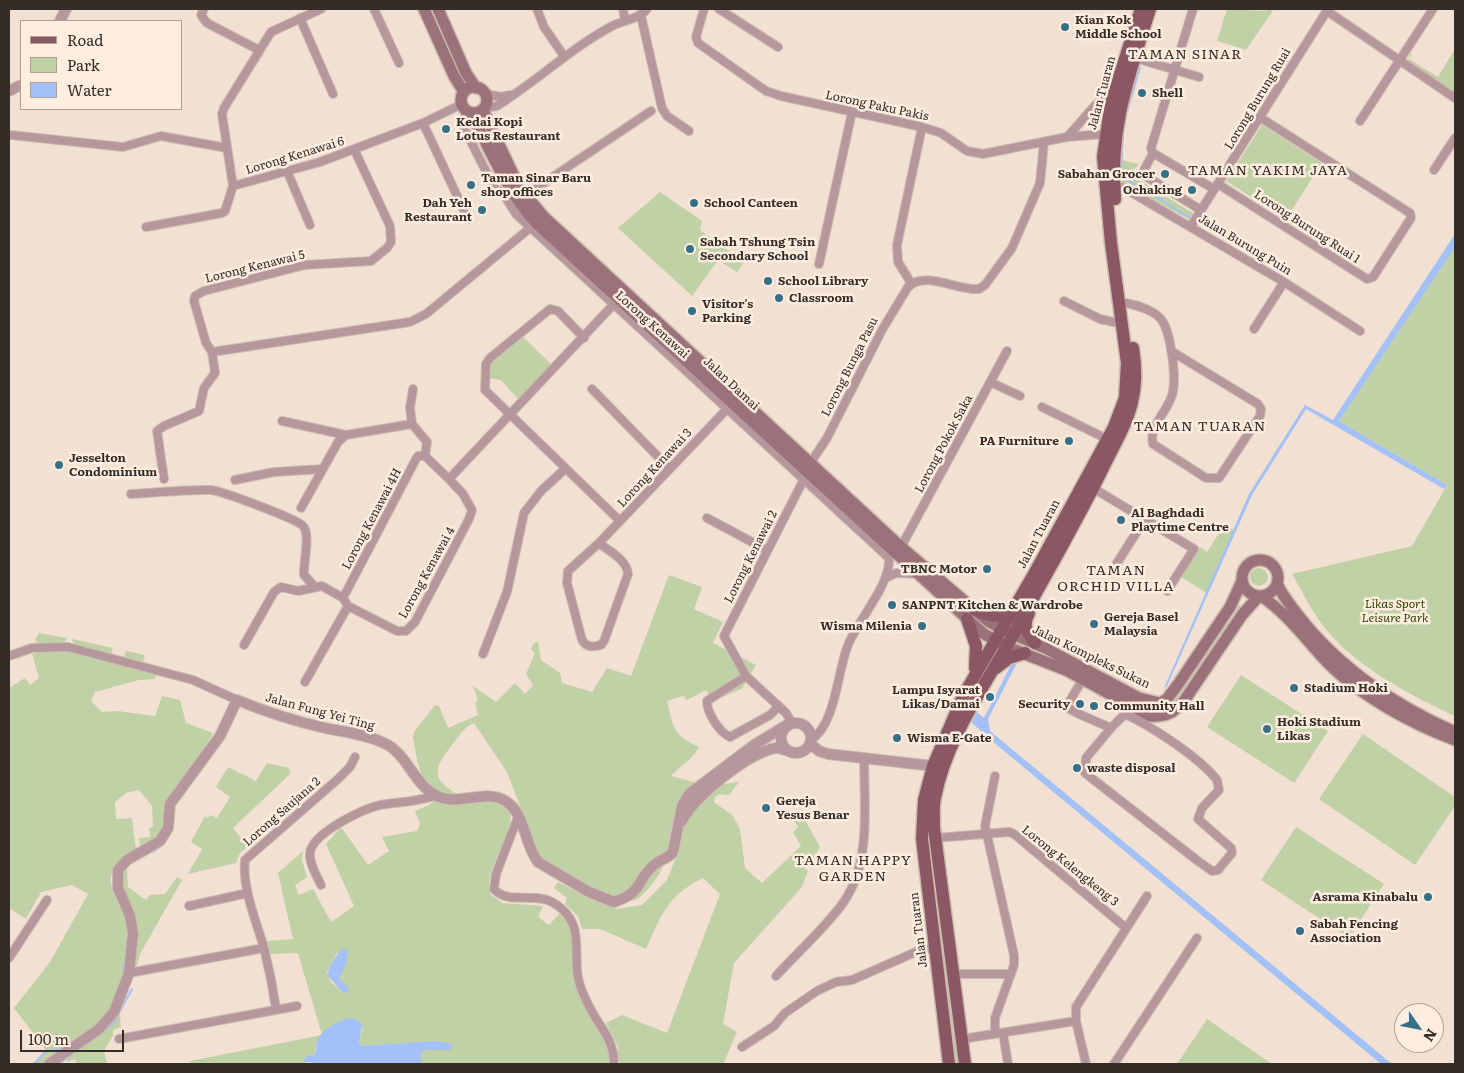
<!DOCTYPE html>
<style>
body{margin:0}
#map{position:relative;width:1464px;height:1073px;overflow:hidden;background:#f2e0d2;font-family:Literata,serif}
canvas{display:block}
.frame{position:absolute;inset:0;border:10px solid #332c27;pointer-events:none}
.legend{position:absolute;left:20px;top:20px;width:162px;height:90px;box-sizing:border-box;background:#ffeddf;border:1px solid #ada095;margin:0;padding:6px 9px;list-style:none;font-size:15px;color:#332c27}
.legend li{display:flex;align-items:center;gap:10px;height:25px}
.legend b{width:25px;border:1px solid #ada095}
.north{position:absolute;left:1394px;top:1003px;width:50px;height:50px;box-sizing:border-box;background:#ffeddf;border:1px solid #ada095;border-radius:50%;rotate:123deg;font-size:14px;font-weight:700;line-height:20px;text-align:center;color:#332c27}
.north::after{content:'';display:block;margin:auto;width:18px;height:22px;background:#356f88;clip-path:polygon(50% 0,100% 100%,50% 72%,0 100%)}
.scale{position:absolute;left:20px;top:1030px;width:104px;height:22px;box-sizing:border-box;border:2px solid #332c27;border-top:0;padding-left:6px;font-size:15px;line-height:18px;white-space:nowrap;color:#332c27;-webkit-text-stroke:4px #ffeddf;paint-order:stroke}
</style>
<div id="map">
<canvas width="1464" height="1073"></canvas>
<div class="frame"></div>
<ul class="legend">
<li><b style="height:6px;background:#8a5762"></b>Road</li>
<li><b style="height:14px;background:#c1d1a6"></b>Park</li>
<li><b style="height:14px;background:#a3c1f6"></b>Water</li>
</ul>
<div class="north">N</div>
<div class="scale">100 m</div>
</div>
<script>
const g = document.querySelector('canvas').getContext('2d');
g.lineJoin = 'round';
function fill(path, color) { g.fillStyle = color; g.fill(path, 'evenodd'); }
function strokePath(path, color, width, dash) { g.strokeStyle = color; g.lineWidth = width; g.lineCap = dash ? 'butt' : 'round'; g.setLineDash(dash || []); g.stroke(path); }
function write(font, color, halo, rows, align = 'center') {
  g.font = font + ' Literata,serif'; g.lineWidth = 5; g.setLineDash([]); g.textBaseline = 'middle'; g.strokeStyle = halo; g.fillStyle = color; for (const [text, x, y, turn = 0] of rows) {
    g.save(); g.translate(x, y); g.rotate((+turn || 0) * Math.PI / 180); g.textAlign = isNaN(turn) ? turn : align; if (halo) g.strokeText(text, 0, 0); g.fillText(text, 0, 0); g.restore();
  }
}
fill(new Path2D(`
 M1227 9 1263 11 1274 9 1246 50 1217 41Z
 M1455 49V94L1408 62 1410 53 1412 54 1409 59 1438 77Z
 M1262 125 1322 163 1286 219 1226 181Z
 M1118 159 1139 164 1129 174 1193 213 1190 220 1119 181Z
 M660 192 702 221 700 230 746 263 744 262 737 272 718 260 692 296 618 228Z
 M1455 247V716C1409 695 1348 663 1319 620 1309 606 1301 589 1292 574L1412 546 1447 485 1339 421Z
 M523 337 552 365 518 399 501 380 488 378 490 362Z
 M1225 524 1234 530 1207 593 1181 577 1200 547 1207 552Z
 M1250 577a9 9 0 1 1 18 0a9 9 0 1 1-18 0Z
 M669 575 702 587 694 609 723 622 713 643 756 665 742 689 712 701 706 690 687 700 683 696 667 701C674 729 672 734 699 747 692 760 681 765 671 776L697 783 680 800 676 808C669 847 670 871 638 899L628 902 610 898 540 858 507 772 474 723C464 727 459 736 452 745 432 770 431 779 460 796 420 793 419 771 413 737L414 732 435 705 439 706 448 728 478 715 475 702 478 701 473 686 496 702 515 683 525 694 533 685 526 674 535 653 531 649 534 643 538 642 541 660 560 673 562 683 592 692 607 668 631 676Z
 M1237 604 1243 608 1184 695 1160 709 1144 707 1062 662 1025 647 1026 644 1161 707Z
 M39 633 67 638 64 643 38 644 35 640Z
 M72 639 113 648 111 654 74 645Z
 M50 649H69L156 675 155 679 139 680 95 692 91 701 102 712 118 711 155 716 162 696 180 700 186 723 213 733 198 759 172 792 166 803 161 834 143 848 140 846 139 838 150 837 149 828 153 827 152 806 139 790 126 793 115 802 116 819 132 818 136 849C129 859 114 863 111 877 109 891 122 907 125 920 132 943 123 989 110 1009 95 1034 63 1046 42 1064H33L46 1050 14 1008 50 962 88 894 72 885 41 892 26 919 9 908V688L25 678 30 685 39 678 32 654Z
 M126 651 145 655 143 662 124 657Z
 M993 651V656L945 747 934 777 930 805 935 885 959 1064H955L927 849 926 806 932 776 942 747 973 685Z
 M1241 675 1328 731 1294 783 1207 727Z
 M1363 734 1455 797V806L1415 865 1319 799Z
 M267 763 289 768 290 774 233 828 248 846 240 853 236 863 188 874 202 849 191 842 205 816 208 818 210 815 217 818 230 797 216 787 228 767 256 781Z
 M739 782 729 795 720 794 715 797 714 802 733 816 740 829 745 868 762 883 801 846 793 832 798 827 792 818 800 811 820 847 814 858 808 855 802 865 808 871 802 887 734 963 723 1024 737 1032 723 1064H622L616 1058 618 1047 606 1023 622 1015 667 1033 720 894 703 878C668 895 661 915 646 949L600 929H582L578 916 565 904 567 898 554 888 558 882 586 897 617 909 642 905 667 880 674 862 685 815 714 785Z
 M434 800H497L510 810C515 838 481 870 491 895L503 903 543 906 538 917 549 925 560 913C563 917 568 921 570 925 577 938 571 970 576 987 584 1015 610 1034 610 1064H421V1053L425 1050H450L426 1042 362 1046 359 1043 362 1028 335 1023 317 1041 315 1054 307 1056V1063L316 1064H191L190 1061 322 1035 298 953 270 954 267 941 293 939 278 873 303 851 302 860 307 877 295 885 299 895 313 889 331 922 354 906 326 844 341 827 368 865 389 851 382 837 417 831 420 824 415 811 429 805ZM337 953 342 972 339 979 348 988 341 991 331 982 327 972Z
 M1296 827 1384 884 1349 938 1261 880Z
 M125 865 127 869 128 887 146 900 150 895 165 894 177 877 182 880 140 954 137 966 134 964V945L118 877Z
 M120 1014 121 1027 113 1030V1036L104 1051 107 1064H77L75 1059 68 1062 65 1059 113 1024Z
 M1207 1019 1272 1064H1177Z`), '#c1d1a6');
fill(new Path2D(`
 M1455 234V247L1339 421 1447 485 1444 489 1306 409 1252 495 1167 686 1164 688 1249 494 1305 405 1333 420Z
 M1012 663H1017L988 719 990 731 1392 1064H1381L986 736 969 720 975 711 984 718Z
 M342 948 348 951 346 964 339 979 349 988 347 993 341 991 328 976 329 967Z
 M352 1018 362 1023 359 1043 362 1046 435 1041 450 1043 452 1046 450 1050H425L421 1053V1064H316L303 1061 307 1056 315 1054C317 1050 316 1045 317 1041 322 1028 339 1020 352 1018Z`), '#a3c1f6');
strokePath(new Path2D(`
 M1143 52 1146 57
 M1127 111 1140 68
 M1123 130 1121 176 1189 217
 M153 852 162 845
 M123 972 126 954
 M34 1064 46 1051 62 1049
 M59 1064 113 1024 132 989`), '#a3c1f6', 2);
const minor = new Path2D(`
 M204 9 201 15 207 23 259 50
 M374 9 399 63
 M537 9 544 27 564 56
 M623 9 625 20
 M704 9 696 37 698 43 766 91 781 96 922 127 941 133 967 151 983 154 1067 137 1104 134
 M719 9 778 47
 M1193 9 1151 148 1153 153 1214 189
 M1327 11 1455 98
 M641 16 662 108 667 116 689 131
 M300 18 333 94
 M1135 58 1199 77
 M486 94 501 97 510 95
 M484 108 497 106C537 81 572 47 614 25 626 20 640 18 647 9
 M467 111 463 120 464 128 495 189 502 192 516 214 889 558C891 584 858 620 848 645 837 672 836 724 811 740
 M1360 121 1433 9
 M423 123 467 217
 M11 135 123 147 161 136 227 148
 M1067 137C1083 121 1095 101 1115 89
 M1153 153 1142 174 1201 210
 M1434 170 1455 138
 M287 171 310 225
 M1218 184 1367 279 1373 277 1411 218 1410 213 1261 118
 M233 186 222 114 224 108 271 32 321 9
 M1114 187H1122L1284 282 1360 331
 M526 195 651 111
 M1191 226 1328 9
 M146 227 222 213 225 211 233 186 320 162 423 123 462 104
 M819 264 852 112
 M911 283 898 262 897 245 922 127
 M1064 301 1100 319 1123 324
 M1126 303C1137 305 1157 311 1163 322 1171 336 1177 379 1172 395 1168 411 1148 427 1153 444L1206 478H1219L1260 416 1261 409 1258 404 1171 351
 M1254 329 1284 282
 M584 338 558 311 550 309 490 358 486 364 485 390 620 521
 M212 352 410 322 426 314 530 228
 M990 382 1020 396
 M592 389 669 468
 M1042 407 1107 439
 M282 421 346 435
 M412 424 410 408 413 389
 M425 456 449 479
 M811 462 827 438 882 330 908 287C926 270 957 291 979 289L985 285 1012 248 1040 183 1044 142
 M164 479 157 431 164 426 199 411 204 388 215 373 212 352 206 343 194 301 195 296 204 291 305 265 371 261 387 248 391 242 390 226 354 149
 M235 480 274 472 323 469
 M1093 488 1194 549 1167 591
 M131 494C157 493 185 489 211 490 222 491 297 519 303 526 311 535 303 562 304 575L315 587
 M301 508 338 442 346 435 412 424 427 442 425 456
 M707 518 767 550
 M599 543C609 551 627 560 628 574L604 641 601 645C593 647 587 648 582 640L567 583 568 571 599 543 727 409
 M901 547 1007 351
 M1117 563 1145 519
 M886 578 896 573 917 574
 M343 598 416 459 418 456H425
 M244 645 274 592 281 587 298 591 322 586 343 598 348 606 397 631H406L415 622 469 519 472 510 463 494 449 479 613 305
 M483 654 507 592 524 513 541 491 565 469
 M9 656 32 648 68 647 193 680 237 700
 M746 676 707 701C707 713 719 732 730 737L770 715 779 706
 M1083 679 1066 707 1079 714 1111 728 1125 714C1151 726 1199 757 1217 780L1219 790 1202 808 1198 819 1231 848 1232 853 1218 870 1212 871 1198 861 1085 773 1086 758 1111 728
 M305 682 348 606
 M792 723 786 713 746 676 724 636 804 479
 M518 817 496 874 494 889C508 905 534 892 552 902 582 919 575 941 577 969 577 981 582 992 587 1002 597 1025 614 1037 614 1064
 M935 838 1009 832 1014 834 1126 928
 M321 885C317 876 309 864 310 853 312 833 363 809 380 805 399 802 418 802 437 795
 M189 906 248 893
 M9 958 47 900
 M129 973 264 948
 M953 974H1011
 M776 976C797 953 826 927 843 903 872 862 864 804 864 757
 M276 1009C273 988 269 968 264 948 256 920 242 889 245 860L338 779 350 767 355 757
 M995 1033V1018L1014 965V955L985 826 995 776
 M1003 1033 1008 1064
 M119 1039 297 1006
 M962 1039 1076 1021
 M742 1047 774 1026 785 1013 817 991 836 982 852 980 918 951 934 948
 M1086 1064 1076 1021V1007L1147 896
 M1114 1064 1197 938`);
const tertiary = new Path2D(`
 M60 21 66 9
 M9 91 21 85
 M781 738a15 15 0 1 1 30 0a15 15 0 1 1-30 0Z
 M810 743 819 751 828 754 933 766
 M682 821C693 797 749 752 776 748 781 748 786 750 791 752
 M49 1064 99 1029 114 1012 129 973 133 933 130 916 118 888V870L127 860 160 841 168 828 170 804 220 736 237 700C266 712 294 721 325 728 344 732 366 734 384 743 408 754 413 784 437 796 460 807 486 787 507 802 525 814 525 846 538 862L589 892 614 902C645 891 635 881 654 865 660 859 668 859 673 852L682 806 689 794 754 745 787 725`);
const secondary = new Path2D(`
 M424 9 454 76 464 92
 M438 9 466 73 476 88
 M461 100a13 13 0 1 1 26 0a13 13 0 1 1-26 0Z
 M483 110 519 187 544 217 901 547 989 622 1002 629 1047 649 1139 698 1160 703 1167 699 1179 683 1230 607 1242 581
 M471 113C491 152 507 191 536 223L984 634 1012 649 1066 670 1150 716C1167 717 1173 713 1184 701L1242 615 1259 596
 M1242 578a18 18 0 1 1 36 0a18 18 0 1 1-36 0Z
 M1277 583C1281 594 1290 605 1298 615 1338 667 1395 706 1455 732
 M1261 596C1288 614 1306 640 1328 663 1360 696 1413 724 1455 740`);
const primary = new Path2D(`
 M1115 199C1109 127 1129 76 1150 9
 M975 610C991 618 998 618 1013 609
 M1029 613C1022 627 1027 632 1035 643
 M967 619 976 646 975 668
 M996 668 1009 658 1025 653
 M949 1064 922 839 924 800 933 766 963 696 1034 574 1114 427 1125 398 1127 363 1111 243 1103 157 1111 102 1141 9
 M965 1064 934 828C934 818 933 807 935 798 946 739 985 686 1013 635 1042 581 1074 527 1101 472 1124 425 1142 402 1133 348`);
strokePath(minor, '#ccbcb0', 10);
strokePath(tertiary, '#ccbcb0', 12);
strokePath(secondary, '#ccbcb0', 14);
strokePath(primary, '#ccbcb0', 15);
strokePath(minor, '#b5979c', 8);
strokePath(tertiary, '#b5979c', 10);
strokePath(secondary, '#9c727a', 11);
strokePath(primary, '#8a5762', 12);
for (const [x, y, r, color] of [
 [1065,27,5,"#356f88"],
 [1142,93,5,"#356f88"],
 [446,129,5,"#356f88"],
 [1165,174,5,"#356f88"],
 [471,185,5,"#356f88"],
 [1192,190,5,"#356f88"],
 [694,203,5,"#356f88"],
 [482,210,5,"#356f88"],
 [690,249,5,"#356f88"],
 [768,281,5,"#356f88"],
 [779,298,5,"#356f88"],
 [692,311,5,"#356f88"],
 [1069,441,5,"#356f88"],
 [59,465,5,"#356f88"],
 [1121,520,5,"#356f88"],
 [987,569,5,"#356f88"],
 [892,605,5,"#356f88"],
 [1094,624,5,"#356f88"],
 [922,626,5,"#356f88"],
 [1294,688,5,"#356f88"],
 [990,697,5,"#356f88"],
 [1080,704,5,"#356f88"],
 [1094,706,5,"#356f88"],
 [1267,729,5,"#356f88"],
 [897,738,5,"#356f88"],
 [1077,768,5,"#356f88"],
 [766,808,5,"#356f88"],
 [1428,897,5,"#356f88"],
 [1300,931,5,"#356f88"]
]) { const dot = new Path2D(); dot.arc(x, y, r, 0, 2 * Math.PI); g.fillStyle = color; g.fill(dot); strokePath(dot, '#ffeddf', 2); }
write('bold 12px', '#332c27', '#ffeddf', [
 ["Kian Kok",1075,20],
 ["Middle School",1075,34],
 ["Shell",1152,93],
 ["Kedai Kopi",456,122],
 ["Lotus Restaurant",456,136],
 ["Sabahan Grocer",1155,174,"right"],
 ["Taman Sinar Baru",481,178],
 ["shop offices",481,192],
 ["Ochaking",1182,190,"right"],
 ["Dah Yeh",472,203,"right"],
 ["Restaurant",472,217,"right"],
 ["School Canteen",704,203],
 ["Sabah Tshung Tsin",700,242],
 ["Secondary School",700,256],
 ["School Library",778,281],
 ["Classroom",789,298],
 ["Visitor's",702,304],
 ["Parking",702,318],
 ["PA Furniture",1059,441,"right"],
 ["Jesselton",69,458],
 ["Condominium",69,472],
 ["Al Baghdadi",1131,513],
 ["Playtime Centre",1131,527],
 ["TBNC Motor",977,569,"right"],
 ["SANPNT Kitchen & Wardrobe",902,605],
 ["Gereja Basel",1104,617],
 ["Malaysia",1104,631],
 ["Wisma Milenia",912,626,"right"],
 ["Stadium Hoki",1304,688],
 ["Lampu Isyarat",980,690,"right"],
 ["Likas/Damai",980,704,"right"],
 ["Security",1070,704,"right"],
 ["Community Hall",1104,706],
 ["Hoki Stadium",1277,722],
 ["Likas",1277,736],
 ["Wisma E-Gate",907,738],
 ["waste disposal",1087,768],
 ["Gereja",776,801],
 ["Yesus Benar",776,815],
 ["Asrama Kinabalu",1418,897,"right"],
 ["Sabah Fencing",1310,924],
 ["Association",1310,938]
], 'left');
write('12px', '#332c27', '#ffeddf', [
 ["Jalan Tuaran",1102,93,-75],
 ["Lorong Burung Ruai",1258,99,-59],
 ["Lorong Paku Pakis",877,106,12],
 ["Lorong Kenawai 6",295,156,-17],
 ["Lorong Burung Ruai 1",1307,227,33],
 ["Jalan Burung Puin",1245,245,31],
 ["Lorong Kenawai 5",255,267,-14],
 ["Lorong Kenawai",652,325,42],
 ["Lorong Bunga Pasu",850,367,-63],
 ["Jalan Damai",731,384,43],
 ["Lorong Pokok Saka",944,444,-62],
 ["Lorong Kenawai 3",655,468,-47],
 ["Lorong Kenawai 4H",372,519,-62],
 ["Jalan Tuaran",1039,534,-62],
 ["Lorong Kenawai 2",751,557,-63],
 ["Lorong Kenawai 4",427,573,-61],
 ["Jalan Kompleks Sukan",1091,657,26],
 ["Jalan Fung Yei Ting",320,712,15],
 ["Lorong Saujana 2",282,812,-41],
 ["Lorong Kelengkeng 3",1070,866,39],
 ["Jalan Tuaran",919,930,-97]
]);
write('italic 12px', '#324400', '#ffeddf', [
 ["Likas Sport",1395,604],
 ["Leisure Park",1395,618]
]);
g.letterSpacing = '1px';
write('14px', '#332c27', '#ffeddf', [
 ["TAMAN SINAR",1185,55],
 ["TAMAN YAKIM JAYA",1268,171],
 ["TAMAN TUARAN",1200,427],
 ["TAMAN",1116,571],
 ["ORCHID VILLA",1116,587],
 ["TAMAN HAPPY",853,861],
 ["GARDEN",853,877]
]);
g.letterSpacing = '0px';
</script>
